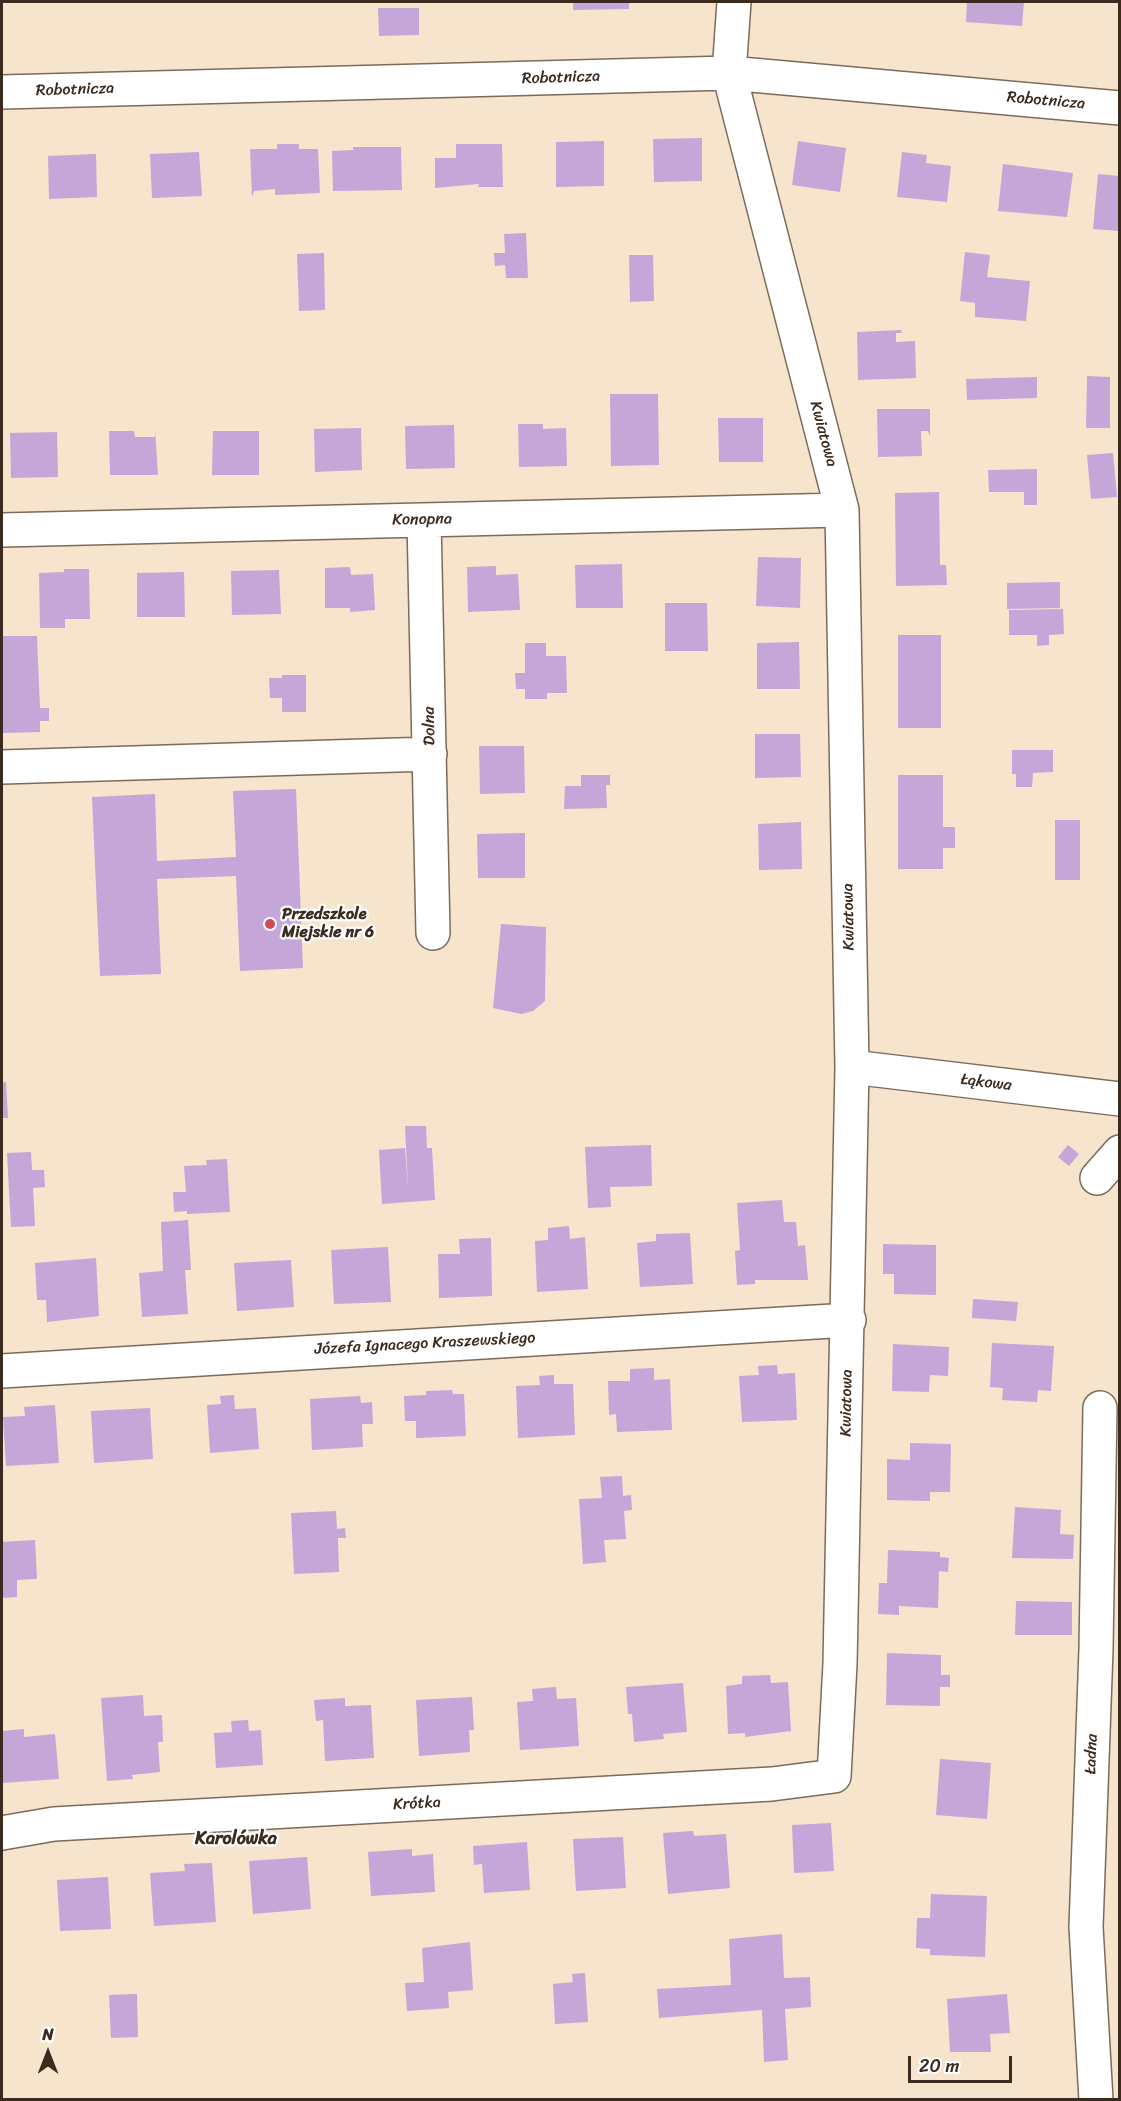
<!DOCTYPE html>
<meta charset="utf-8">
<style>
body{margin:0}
#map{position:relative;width:1121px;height:2101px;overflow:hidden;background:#f6e4cd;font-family:Sriracha,sans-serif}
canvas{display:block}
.frame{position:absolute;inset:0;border:3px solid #3b2a1e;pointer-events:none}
.north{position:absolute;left:18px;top:2023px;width:60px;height:60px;-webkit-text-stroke:4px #fff;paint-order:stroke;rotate:0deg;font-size:16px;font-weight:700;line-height:24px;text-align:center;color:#3b2a1e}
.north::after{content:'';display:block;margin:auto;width:21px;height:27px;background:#3b2a1e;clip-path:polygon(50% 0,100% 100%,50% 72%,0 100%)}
.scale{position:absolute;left:908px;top:2056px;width:104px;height:27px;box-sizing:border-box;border:3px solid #3b2a1e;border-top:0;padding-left:8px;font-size:18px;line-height:21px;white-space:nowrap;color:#3b2a1e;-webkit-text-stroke:4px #fff;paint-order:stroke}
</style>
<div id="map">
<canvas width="1121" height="2101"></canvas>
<div class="frame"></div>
<div class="north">N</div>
<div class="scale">20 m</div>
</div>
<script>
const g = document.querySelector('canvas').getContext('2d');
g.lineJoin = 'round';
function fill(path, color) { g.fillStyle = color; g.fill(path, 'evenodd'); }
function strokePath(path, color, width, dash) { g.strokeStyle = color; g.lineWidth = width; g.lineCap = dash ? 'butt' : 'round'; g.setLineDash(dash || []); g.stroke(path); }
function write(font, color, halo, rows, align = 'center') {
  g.font = font + ' Sriracha,sans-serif'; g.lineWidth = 4.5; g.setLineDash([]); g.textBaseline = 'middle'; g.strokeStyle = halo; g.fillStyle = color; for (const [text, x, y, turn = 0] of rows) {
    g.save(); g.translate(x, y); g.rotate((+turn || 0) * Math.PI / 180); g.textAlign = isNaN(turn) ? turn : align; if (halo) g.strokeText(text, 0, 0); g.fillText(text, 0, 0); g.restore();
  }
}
fill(new Path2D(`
 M573 2H629V9L573 10Z
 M967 2H1024L1022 26 966 22Z
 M378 8H419V35L379 36Z
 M702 138V181L654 182 653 139Z
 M604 141V186L556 187V142Z
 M798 141 846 148 840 192 792 185Z
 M277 144H299V149H318L320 193 275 195V189L254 191 252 197 250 149H277Z
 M456 144H502L503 187H478L479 184 435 188V158H456Z
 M353 147H401L402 190 333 191 332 151 353 150Z
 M199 152 202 196 152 198 150 154Z
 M902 152 927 155 926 163 951 166 947 202 897 197Z
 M96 154 97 197 49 199 48 156Z
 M1003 164 1073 173 1067 217 998 211Z
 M1098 174 1119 176V231L1093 229Z
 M526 233 528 278H506L505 265 495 266 494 253H505L504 234Z
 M965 252 990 255 987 277 1030 281 1026 321 975 317V303L960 301Z
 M324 253 325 310 299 311 297 254Z
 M629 255H653L654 301 630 302Z
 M901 330 902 333H896V342L915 341 916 378 858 380 857 332Z
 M1087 376 1110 377V428H1086Z
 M1037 377V398L967 400 966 379Z
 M610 394H658L659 465 611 466Z
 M877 409H930V436L928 431H921L922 456 878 457Z
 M718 418H763V462H719Z
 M518 424H543V429L566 428 567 466 519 467Z
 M454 425 455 468 406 469 405 426Z
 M361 428 362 470 315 472 314 429Z
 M155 429 158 475H110L109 431H134L135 437H155Z
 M213 431H259V475H212Z
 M57 432 58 477 11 478 10 433Z
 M1113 453 1117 497 1091 499 1087 455Z
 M1037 469V505H1024V492H989L988 470Z
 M939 492 940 565H946L947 585 896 586 895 493Z
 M758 557 801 558 800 608 756 606Z
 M622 564 623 608H576L575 565Z
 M496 566V575L518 574 520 610 468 612 467 567Z
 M350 567 351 575 373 574 375 610 350 612V608H325V568Z
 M64 569H89L90 619H65V628H40L39 573 64 572Z
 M279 570 281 614 232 615 231 571Z
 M184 572 185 617H137V573Z
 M1060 582V608L1007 609V583Z
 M665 603H707L708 651H665Z
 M1063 609 1064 634 1049 635V645L1037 646V635H1009V610Z
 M898 635H941V728H898Z
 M2 636H37L40 708H49V721H40V732L2 733Z
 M799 642 800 689H757V643Z
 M525 643H546V656H566L567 693H547V699H525V689H516L515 673H525Z
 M282 675H306V712H282V698H270L269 678H282Z
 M755 734H800L801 777 755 778Z
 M479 746H524L525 793 480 794Z
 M1012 750H1053V772L1033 773 1032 787H1016V774H1012Z
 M581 775H610V785H606L607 808 564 809 565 786H581Z
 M898 775H943V827H955V848H943V869H898Z
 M296 789 303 968 240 971 236 876 157 879 161 974 100 976 92 797 155 794 157 861 236 857 233 791Z
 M1055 820H1080V880H1055Z
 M801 822 802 869 759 870 758 824Z
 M525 833V878H478L477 834Z
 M501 924 546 927 545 1001 533 1011 521 1014 493 1008Z
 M6 1082 8 1118H2V1083Z
 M405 1126H426L427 1148H432L435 1200 382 1204 379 1150 405 1148 408 1188Z
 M651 1145 652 1186 610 1187 611 1207 588 1208 585 1147Z
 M1068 1145 1079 1154 1069 1166 1058 1157Z
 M31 1152 32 1170H44L45 1187 33 1188 35 1226 11 1227 7 1153Z
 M227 1159 230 1212 187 1214V1211L174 1212 173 1192H186L184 1166 207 1165 206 1160Z
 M782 1200 784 1222H796L798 1246 805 1245 808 1280H755V1284L737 1285 735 1251 740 1250 737 1203Z
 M188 1220 191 1270H185L188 1314 142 1317 139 1273 163 1271 161 1222Z
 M569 1226 570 1239 585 1237 588 1289 537 1292 535 1241 548 1240V1228Z
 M690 1233 693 1284 640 1287 637 1243 656 1241V1234Z
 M491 1238 492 1296 439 1298 438 1254H460L459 1239Z
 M883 1244 936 1245V1295L894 1294V1274H883Z
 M388 1247 391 1302 334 1304 331 1250Z
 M96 1258 99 1316 47 1322 46 1300H37L35 1263Z
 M291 1260 294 1307 237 1311 234 1263Z
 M973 1299 1018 1302 1016 1321 972 1318Z
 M992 1343 1054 1346 1051 1391 1038 1390 1037 1402 1002 1400 1003 1388 990 1387Z
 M893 1344 949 1347 948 1376 930 1375 929 1392 892 1391Z
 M777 1365 778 1374 795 1373 797 1420 742 1422 739 1376 759 1375 758 1366Z
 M654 1368V1380L670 1379 672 1430 617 1432 616 1414 609 1415 608 1381H630V1369Z
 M554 1375V1384H573L575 1435 518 1438 516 1386 540 1385 539 1376Z
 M452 1390 453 1394H464L466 1436 416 1438V1421H405L404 1396 426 1395V1391Z
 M234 1395 235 1409 256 1408 259 1449 210 1453 207 1405 221 1404 220 1396Z
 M360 1396 361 1403 372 1402 373 1424H362L363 1447 312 1450 310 1399Z
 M55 1405 59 1463 6 1466 3 1417 25 1416 24 1407Z
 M150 1408 153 1459 94 1463 91 1411Z
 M910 1443 951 1444 950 1492H930V1501L887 1500V1459L910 1460Z
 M622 1476 623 1496 631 1495 632 1510 624 1511 626 1539 604 1540 606 1562 583 1564 579 1499 602 1498 600 1477Z
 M1015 1507 1061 1510 1060 1534 1074 1535 1073 1559 1012 1558Z
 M336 1511 337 1529 345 1528 346 1538H338L339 1572 294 1574 291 1513Z
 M35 1540 37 1579 17 1580V1597L2 1598V1542Z
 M888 1550 940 1552V1557L949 1558 948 1572 939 1571 938 1608 899 1606V1615L878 1614 879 1583H887Z
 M1016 1601 1072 1602V1635H1015Z
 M887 1653 941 1655V1675H950V1687H940V1706L886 1705Z
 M770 1675 771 1683 788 1682 791 1731 745 1737V1733L728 1734 726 1686 742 1684V1676Z
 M683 1683 687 1732 663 1734 664 1739 634 1742 632 1714H628L626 1687Z
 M556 1687 557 1699 576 1698 579 1746 520 1750 517 1702 533 1701 532 1689Z
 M143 1695 144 1716 162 1715 163 1742H158L160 1772 132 1775 133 1779 107 1781 101 1698Z
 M472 1697 474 1730H469L470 1752 419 1756 416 1700Z
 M345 1698V1706L371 1705 374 1758 325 1761 323 1720 316 1721 314 1700Z
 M248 1720 249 1731 261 1730 263 1765 216 1768 214 1733 232 1732 231 1721Z
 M24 1729V1737L55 1734 59 1779 2 1783V1731Z
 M940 1759 991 1763 987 1819 936 1815Z
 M831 1823 834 1871 794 1873 792 1825Z
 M693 1831 694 1836 726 1834 730 1888 668 1894 663 1833Z
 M623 1837 626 1888 576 1891 573 1839Z
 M527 1842 530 1890 484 1893 482 1864 474 1865 473 1846Z
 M412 1849V1856L433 1854 435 1892 371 1896 368 1852Z
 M307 1857 311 1909 253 1914 249 1861Z
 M212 1863 216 1922 154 1926 150 1873 185 1871 184 1864Z
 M108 1877 111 1929 60 1931 57 1880Z
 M931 1894 987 1896 985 1957 930 1955V1949L916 1948 917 1918H930Z
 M782 1934 784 1978 810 1977 811 2007 785 2009 788 2060 764 2062 762 2010 659 2018 657 1989 731 1985 729 1939Z
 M470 1942 473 1990 448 1992 449 2008 407 2011 405 1983 424 1982 422 1948Z
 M585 1973 588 2022 555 2024 553 1984 573 1982 572 1974Z
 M137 1994 138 2037 111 2038 109 1995Z
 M1007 1994 1010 2033 990 2034 991 2052H950L947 1999Z`), '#c5a6d9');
const minor = new Path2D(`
 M2 92 729 73 1120 108
 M424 520 433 933
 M2 530 842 510
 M2 767 430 754
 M852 1067 1120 1099
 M1097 1178 1120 1152
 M2 1371 849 1320
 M2 1833 54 1824 772 1784 834 1776 840 1664 852 1067 842 510 729 73 734 2
 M1096 2100 1086 1927 1096 1649 1100 1408`);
strokePath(minor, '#7c6b5b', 36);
strokePath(minor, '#fff', 33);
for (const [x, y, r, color] of [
 [270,924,6,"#d1495b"]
]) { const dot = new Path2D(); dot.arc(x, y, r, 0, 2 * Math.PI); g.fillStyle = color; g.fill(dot); strokePath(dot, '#fff', 2); }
write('16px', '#3b2a1e', '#fff', [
 ["Robotnicza",561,78,-2],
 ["Robotnicza",75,90,-2],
 ["Robotnicza",1046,101,5],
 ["Kwiatowa",823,434,75],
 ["Konopna",422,520,-1],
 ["Dolna",430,726,-91],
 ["Kwiatowa",849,917,-91],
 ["Łąkowa",986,1083,7],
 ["Józefa Ignacego Kraszewskiego",425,1344,-3],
 ["Kwiatowa",847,1403,-89],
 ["Ładna",1092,1754,-88],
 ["Krótka",417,1804,-3]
]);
write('bold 16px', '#3b2a1e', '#fff', [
 ["Przedszkole",282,915],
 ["Miejskie nr 6",282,933]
], 'left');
write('bold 18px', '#3b2a1e', '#fff', [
 ["Karolówka",236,1839]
]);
</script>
